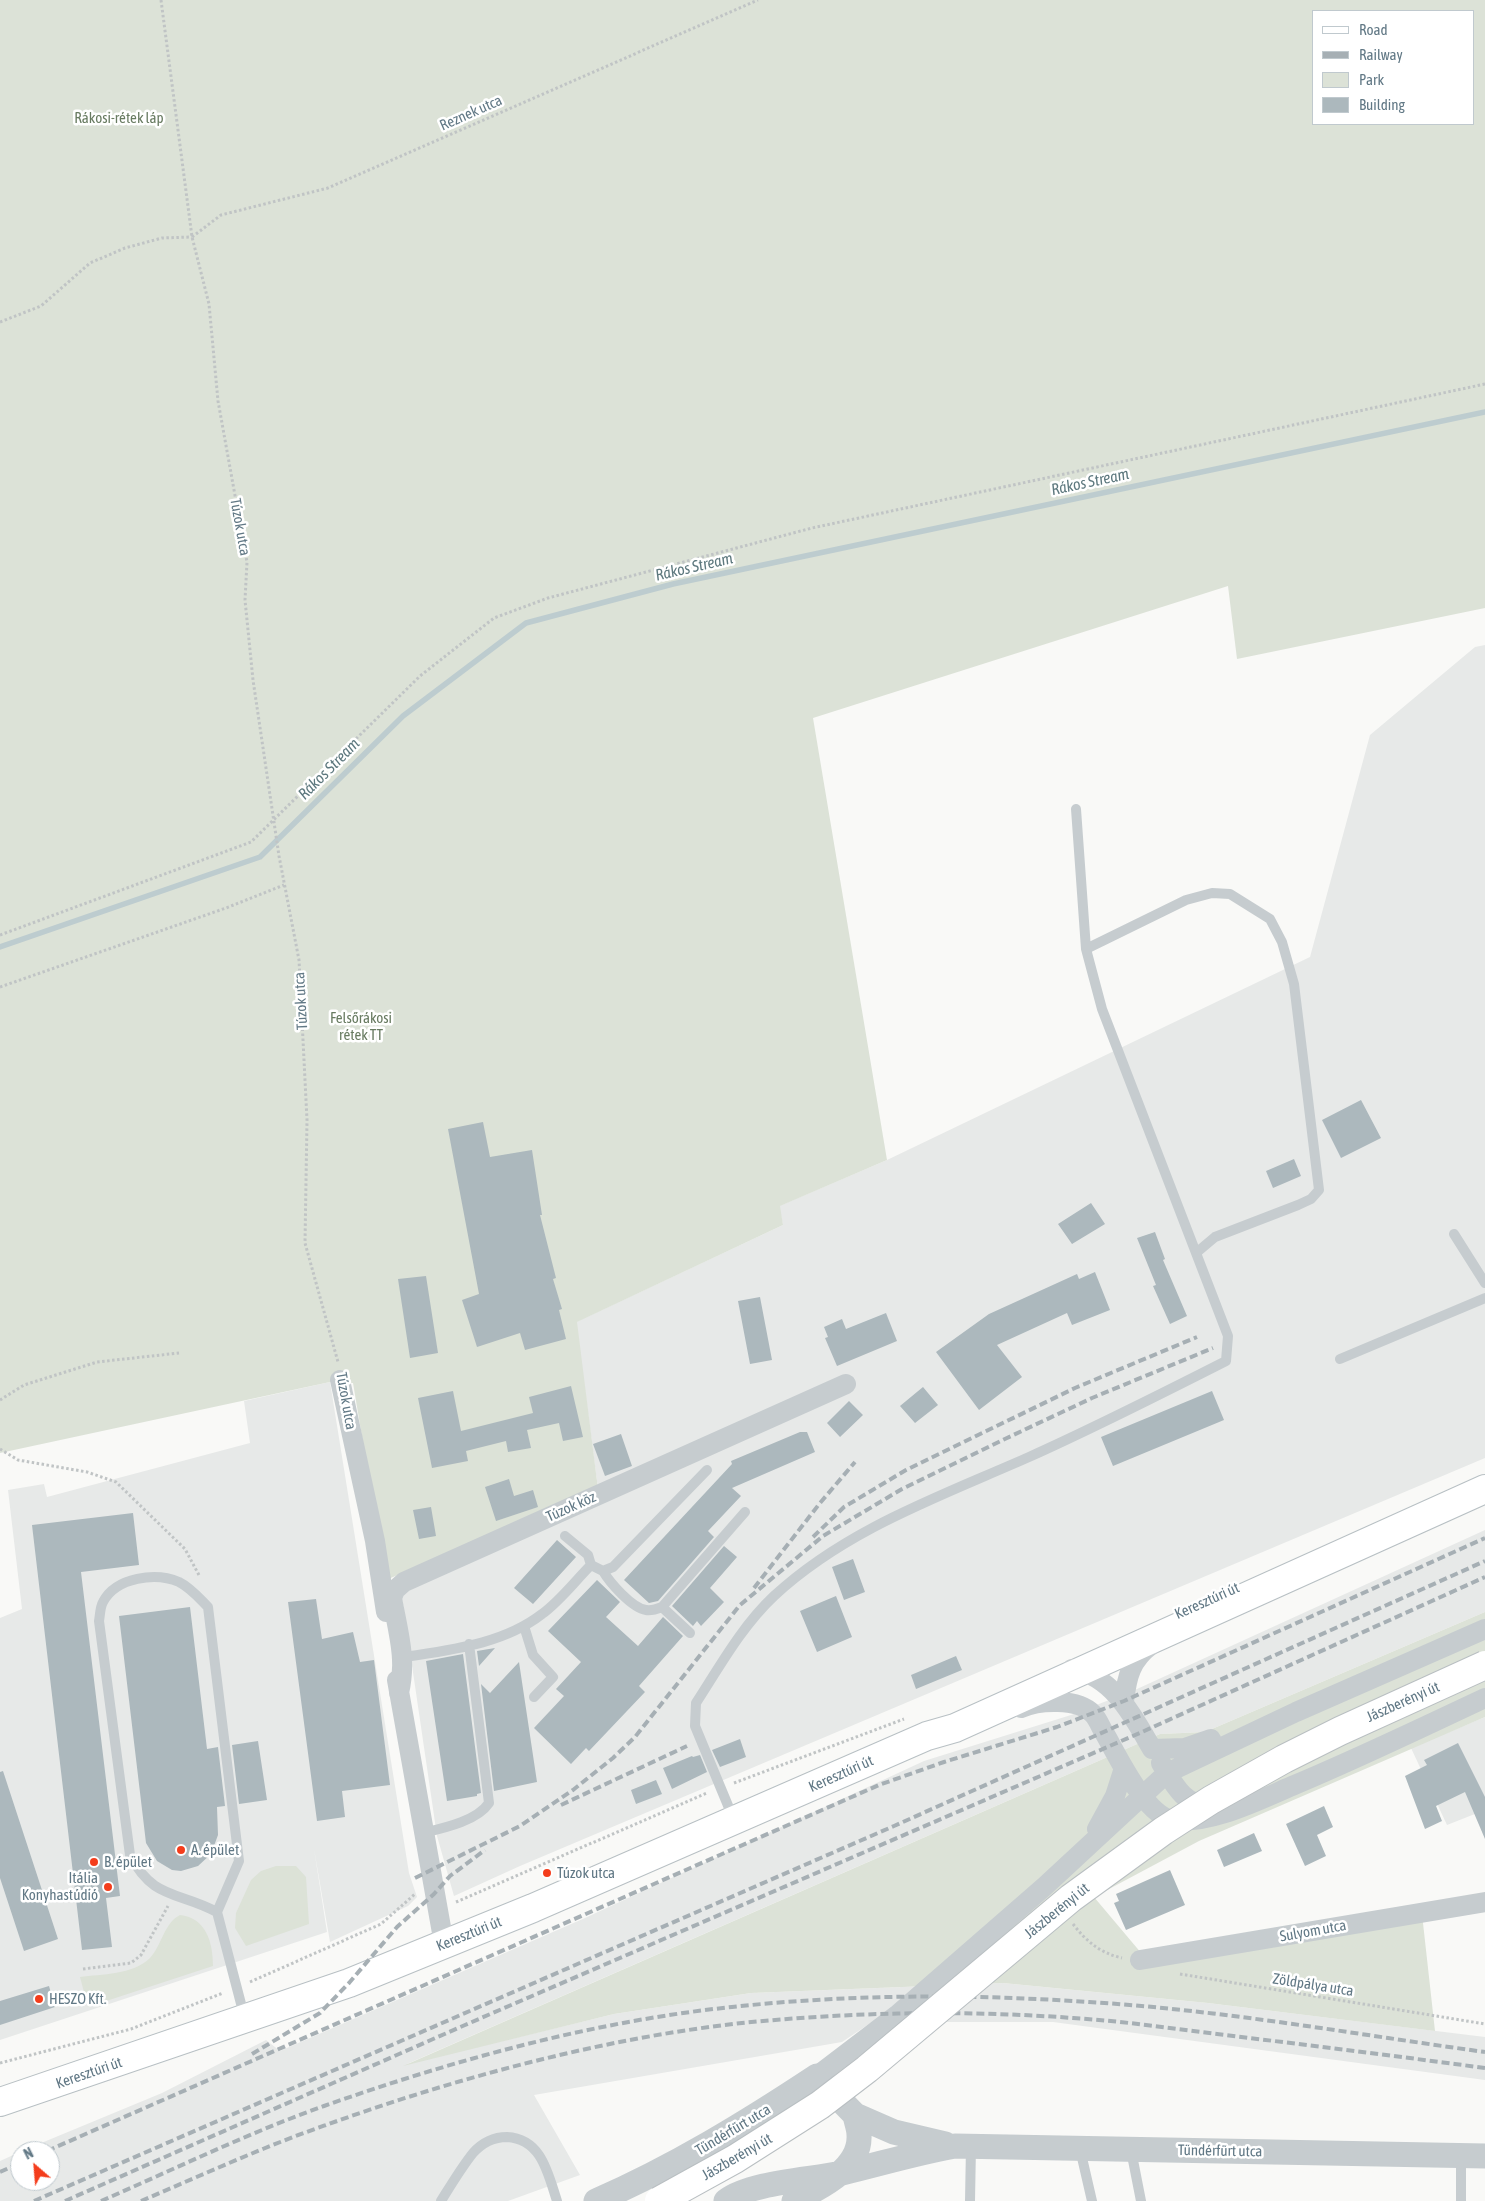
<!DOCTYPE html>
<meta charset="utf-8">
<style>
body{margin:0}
#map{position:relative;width:1485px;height:2201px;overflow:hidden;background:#f9f9f7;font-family:"Asap Condensed",sans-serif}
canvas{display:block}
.legend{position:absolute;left:1312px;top:10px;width:162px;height:115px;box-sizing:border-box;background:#fff;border:1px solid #c0c9ce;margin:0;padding:6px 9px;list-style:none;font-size:15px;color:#617885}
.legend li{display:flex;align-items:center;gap:10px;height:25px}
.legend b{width:25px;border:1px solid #c0c9ce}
.north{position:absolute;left:10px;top:2141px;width:50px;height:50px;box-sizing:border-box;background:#fff;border:1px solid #c0c9ce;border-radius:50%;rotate:333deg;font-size:14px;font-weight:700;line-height:20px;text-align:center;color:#617885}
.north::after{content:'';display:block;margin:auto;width:18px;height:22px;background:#f43d1c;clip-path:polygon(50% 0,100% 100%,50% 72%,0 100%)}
</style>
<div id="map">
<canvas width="1485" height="2201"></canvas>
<ul class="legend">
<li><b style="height:6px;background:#fff"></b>Road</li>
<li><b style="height:6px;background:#a6afb4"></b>Railway</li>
<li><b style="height:14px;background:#dce2d7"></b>Park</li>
<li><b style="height:14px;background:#acb8bd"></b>Building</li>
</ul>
<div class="north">N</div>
</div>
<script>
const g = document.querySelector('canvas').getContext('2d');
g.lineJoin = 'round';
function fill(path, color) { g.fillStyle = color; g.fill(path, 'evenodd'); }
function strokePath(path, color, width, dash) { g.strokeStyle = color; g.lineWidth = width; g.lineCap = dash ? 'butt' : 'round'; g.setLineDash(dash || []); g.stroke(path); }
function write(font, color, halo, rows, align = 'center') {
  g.font = font + ' "Asap Condensed",sans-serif'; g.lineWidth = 5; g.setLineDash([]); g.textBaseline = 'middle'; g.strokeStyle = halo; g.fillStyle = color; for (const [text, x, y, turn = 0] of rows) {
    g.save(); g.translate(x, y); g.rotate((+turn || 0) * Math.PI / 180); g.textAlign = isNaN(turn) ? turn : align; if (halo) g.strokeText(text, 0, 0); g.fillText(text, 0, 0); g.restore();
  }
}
fill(new Path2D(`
 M1485 645V1458L520 1866 454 1896 437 1836 403 1604 396 1576 598 1489 576 1322 783 1225 779 1206 887 1160 1310 957 1370 735 1475 647Z
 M330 1382 409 1873 417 1897 408 1906 330 1942 314 1849 327 1932 0 2040V1618L22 1609 8 1490 44 1484 47 1497 250 1443 244 1401Z
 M1485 1530V1612L1205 1732 1160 1734 407 2064 614 2014 751 1993 1003 1983 1208 2003 1485 2037V2080L1053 2022H872L842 2042 534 2095 580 2175 508 2201H0V2161L20 2152V2181H50V2151H22L162 2093 266 2040 280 2051 585 1918 924 1761 1071 1715 1137 1689Z
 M1485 1717V1810L1447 1825 1411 1748Z`), '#e7e9e8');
fill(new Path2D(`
 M0 0H1485V608L1237 659 1228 586 813 718 887 1160 780 1206 783 1225 577 1322 598 1489 386 1580 353 1383 330 1382 0 1453ZM1314 11H1474V124H1314Z
 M1485 1612V1717L1199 1841 1094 1897 1142 1954 1421 1905 1435 2031 1208 2003 1003 1983 751 1993 614 2014 403 2066 1160 1734 1205 1732Z
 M276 1866H296L306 1877 309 1924 246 1946 235 1928 236 1913 251 1880 261 1871Z
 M180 1915C206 1918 213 1942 213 1966L88 2007 80 1977C101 1974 133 1975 150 1958 162 1945 164 1923 180 1915Z`), '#dce2d7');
strokePath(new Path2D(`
 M0 947 260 857 403 716 526 623 673 584 1485 412`), '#bdcccf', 5.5);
fill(new Path2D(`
 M1361 1100 1381 1138 1341 1158 1322 1120Z
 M483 1122 490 1157 532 1150 542 1215H540L556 1278 553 1279 562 1309 559 1310 566 1339 525 1350 520 1333 477 1347 462 1300 479 1294 448 1129Z
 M1294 1159 1301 1176 1273 1188 1266 1171Z
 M1091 1203 1105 1224 1072 1244 1058 1224Z
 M1155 1232 1165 1259 1163 1260 1187 1316 1170 1324 1153 1286 1156 1285 1137 1238Z
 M1095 1272 1110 1310 1072 1325 1067 1313 997 1345 1022 1377 979 1410 936 1352 989 1314 1077 1274 1079 1279Z
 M426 1276 438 1353 410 1358 398 1279Z
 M760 1297 772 1360 750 1364 738 1301Z
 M886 1313 897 1341 837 1366 825 1338 828 1337 824 1327 842 1319 846 1329Z
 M571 1386 583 1437 563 1441 559 1423 527 1430 531 1448 508 1452 506 1441 466 1451 468 1461 432 1468 418 1398 453 1391 461 1431 533 1413 529 1397Z
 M923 1387 938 1405 915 1423 900 1406Z
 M1212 1391 1224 1420 1113 1466 1101 1437Z
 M849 1401 863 1415 840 1437 827 1423Z
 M800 1432H807L815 1452 732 1488 741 1496 708 1531 714 1537 658 1601 649 1603 624 1580 732 1464 731 1461Z
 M621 1434 632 1466 605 1476 593 1444Z
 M509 1479 514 1496 533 1490 538 1507 496 1521 485 1487Z
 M431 1507 436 1536 419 1539 413 1510Z
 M133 1513 139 1565 81 1572 120 1896 106 1898 112 1947 82 1950 32 1525Z
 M557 1540 576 1557 533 1604 514 1588Z
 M724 1546 737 1557 710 1588 724 1602 701 1626 697 1621 693 1626 672 1606Z
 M853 1559 865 1592 844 1600 832 1567Z
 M597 1580 620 1602 606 1617 638 1646 663 1617 683 1636 639 1686 645 1692 589 1751 586 1748 571 1764 534 1728 564 1696 556 1689 581 1662 548 1631Z
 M836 1596 852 1637 817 1652 800 1611Z
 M316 1599 322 1639 353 1632 360 1662 374 1660 390 1785 342 1791 345 1817 317 1821 288 1602Z
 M190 1607 207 1749 218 1747 225 1806 217 1807 218 1835 211 1854 198 1866 181 1871 172 1870 157 1861 146 1843 119 1616Z
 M495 1648 479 1666 477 1651Z
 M463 1654 481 1793 477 1794V1796L447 1801 426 1661Z
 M956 1656 962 1670 916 1689 911 1675Z
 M519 1662 537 1782 494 1791 481 1684 490 1693Z
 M740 1739 746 1757 720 1767 712 1750Z
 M258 1741 267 1800 239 1804 232 1745Z
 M1458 1743 1485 1797V1839L1465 1792 1436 1806 1442 1821 1425 1829 1405 1776 1427 1765 1424 1760Z
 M700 1755 707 1772 672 1789 663 1768 692 1756 693 1757Z
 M3 1771 58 1939 24 1951 0 1878V1772Z
 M656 1780 662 1794 636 1804 631 1790Z
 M1324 1806 1333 1827 1317 1835 1326 1856 1305 1866 1286 1824Z
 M1254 1833 1262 1851 1224 1867 1217 1850Z
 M1170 1870 1185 1905 1126 1930 1114 1903 1119 1901 1116 1894Z
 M49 1986 55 2007 0 2025V2001Z`), '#acb8bd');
const secondary = new Path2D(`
 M0 2102 349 1983 533 1908 927 1736 955 1728 1485 1489`);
strokePath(secondary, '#b8c0c4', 30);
strokePath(new Path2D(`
 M161 0 192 237 209 304 218 401 247 562 245 600 253 680 279 856 299 960 307 1120 305 1243 338 1362
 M192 237 221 215 328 188 758 0
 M0 322 41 306 90 263 125 248 162 238 192 237
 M0 935 251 842 420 676 494 618 548 598 812 528 1485 384
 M0 987 226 908 284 885
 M0 1400 24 1385 97 1362 179 1353
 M0 1449 18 1460 87 1472 116 1482 185 1549 200 1577
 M734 1783 904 1719
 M456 1902 707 1793
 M1073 1924C1086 1941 1100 1953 1122 1958
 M83 1969 131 1963 141 1955 168 1906
 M1180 1974 1485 2024
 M250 1982 381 1924 415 1894
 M0 2063 131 2029 223 1993`), '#c0c4c5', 3, [2.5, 2.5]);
strokePath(new Path2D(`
 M1086 949 1186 900 1212 893 1230 894 1270 919 1282 942 1294 984 1319 1190 1311 1199 1298 1205 1215 1237 1196 1253
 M1454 1234 1485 1283
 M1340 1359 1485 1298
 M565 1536 588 1555 591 1565
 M603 1571C610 1583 632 1608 646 1610 651 1611 657 1609 662 1607L745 1512
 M662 1607 690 1633
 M524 1626 533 1655 553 1677 534 1697
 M399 1658C448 1650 502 1645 542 1614 560 1601 575 1581 591 1565L603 1571 613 1567 707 1470
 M734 1820 695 1726 696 1703C720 1666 742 1626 774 1596 846 1529 941 1496 1029 1457 1096 1427 1161 1394 1226 1361L1228 1336 1102 1009 1086 949 1076 809
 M423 1833C444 1828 477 1821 489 1803L469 1644
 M217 1912 239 1861 208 1607C199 1598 191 1588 179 1582 156 1572 116 1577 103 1602 100 1607 100 1616 99 1621L130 1855C153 1900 178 1891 217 1912L245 2019
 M1080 2149 1092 2201
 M1131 2150 1141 2201
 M1461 2156V2201
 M441 2201C451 2185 461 2168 473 2153 482 2143 494 2137 507 2137 542 2139 548 2174 557 2201
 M970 2201 971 2146`), '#c6cccf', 10);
strokePath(new Path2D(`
 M340 1380 375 1541 386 1612
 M1072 1669C1113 1676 1133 1716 1152 1749L1185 1748 1211 1739
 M397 1680 444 1944
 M399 1693C407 1659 398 1632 392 1598L395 1590 404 1582 846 1384
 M1124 1701C1127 1676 1131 1660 1151 1645
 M1021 1708C1039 1700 1078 1698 1093 1714 1098 1719 1101 1728 1105 1734 1118 1757 1146 1816 1173 1820 1210 1825 1259 1800 1292 1786 1357 1759 1421 1728 1485 1698
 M1161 1763C1173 1783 1184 1807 1212 1806
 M1097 1829 1115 1796 1124 1768
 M1140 1960 1485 1902
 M817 2076 897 2015 1044 1887 1167 1773 1296 1712 1485 1629`), '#c6cccf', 20);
strokePath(new Path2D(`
 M596 2201C674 2167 746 2123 817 2076L855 2115 894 2132 945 2144
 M726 2201C751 2182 811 2180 842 2173 880 2164 916 2153 955 2146L1485 2156
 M794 2201C819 2188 861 2169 859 2135 859 2128 856 2122 855 2115`), '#c6cccf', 25);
strokePath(secondary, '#fff', 28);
strokePath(new Path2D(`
 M813 1537 844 1507 906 1470 1075 1388 1197 1337
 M754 1588 820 1503 855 1462
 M561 1805 687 1746
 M415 1878 520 1826 573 1790 613 1758 635 1737 740 1605 823 1536 902 1489 1007 1438 1092 1398 1213 1348
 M252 2054 320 2013 349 1983 397 1927 434 1894 450 1876 485 1850
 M47 2151 879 1785 944 1762 1057 1727 1124 1701 1485 1538
 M0 2172 20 2163
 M34 2201 894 1826 1485 1561
 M65 2201 465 2025 1142 1732 1485 1577
 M101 2201C175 2169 248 2133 324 2106 454 2060 595 2021 732 2007 851 1994 970 1994 1089 2002 1222 2010 1353 2034 1485 2052
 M141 2201C202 2175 263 2147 326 2125 456 2078 604 2038 742 2023 851 2012 964 2010 1073 2018 1122 2021 1169 2028 1217 2034 1307 2045 1396 2056 1485 2068`), '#a6afb4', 4, [8, 4]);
const primaryBridge = new Path2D(`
 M659 2201 735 2159 820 2105 867 2069 1071 1898 1163 1831 1211 1800 1284 1759 1340 1731 1485 1665`);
strokePath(primaryBridge, '#b9bfc2', 30, []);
strokePath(primaryBridge, '#fff', 28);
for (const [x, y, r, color] of [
 [181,1850,5,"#f43d1c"],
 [94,1862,5,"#f43d1c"],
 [547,1873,5,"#f43d1c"],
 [108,1887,5,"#f43d1c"],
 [39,1999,5,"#f43d1c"]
]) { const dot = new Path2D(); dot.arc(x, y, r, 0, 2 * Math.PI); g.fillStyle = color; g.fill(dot); strokePath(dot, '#fff', 2); }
write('15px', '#617885', '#fff', [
 ["Reznek utca",471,113,-24],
 ["Túzok utca",240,527,80],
 ["Túzok utca",301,1001,-93],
 ["Túzok utca",346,1401,80],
 ["Túzok köz",571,1507,-24],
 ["Keresztúri út",1207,1601,-24],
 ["Jászberényi út",1403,1702,-24],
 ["Keresztúri út",841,1774,-24],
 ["Jászberényi út",1057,1911,-39],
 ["Sulyom utca",1313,1931,-10],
 ["Keresztúri út",469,1934,-22],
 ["Zöldpálya utca",1313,1985,9],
 ["Keresztúri út",89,2073,-19],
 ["Tündérfürt utca",733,2130,-31],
 ["Tündérfürt utca",1220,2151,1],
 ["Jászberényi út",737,2157,-30]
]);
write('15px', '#687b61', '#fff', [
 ["Rákosi-rétek láp",119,118],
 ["Felsőrákosi",361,1018],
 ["rétek TT",361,1035]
]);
write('15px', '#617885', '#fff', [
 ["A. épület",191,1850],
 ["B. épület",104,1862],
 ["Túzok utca",557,1873],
 ["Itália",98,1878,"right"],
 ["Konyhastúdió",98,1895,"right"],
 ["HESZO Kft.",49,1999]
], 'left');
write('italic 16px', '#5d787e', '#fff', [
 ["Rákos Stream",1090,482,-12],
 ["Rákos Stream",694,567,-13],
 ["Rákos Stream",329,769,-45]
]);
</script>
